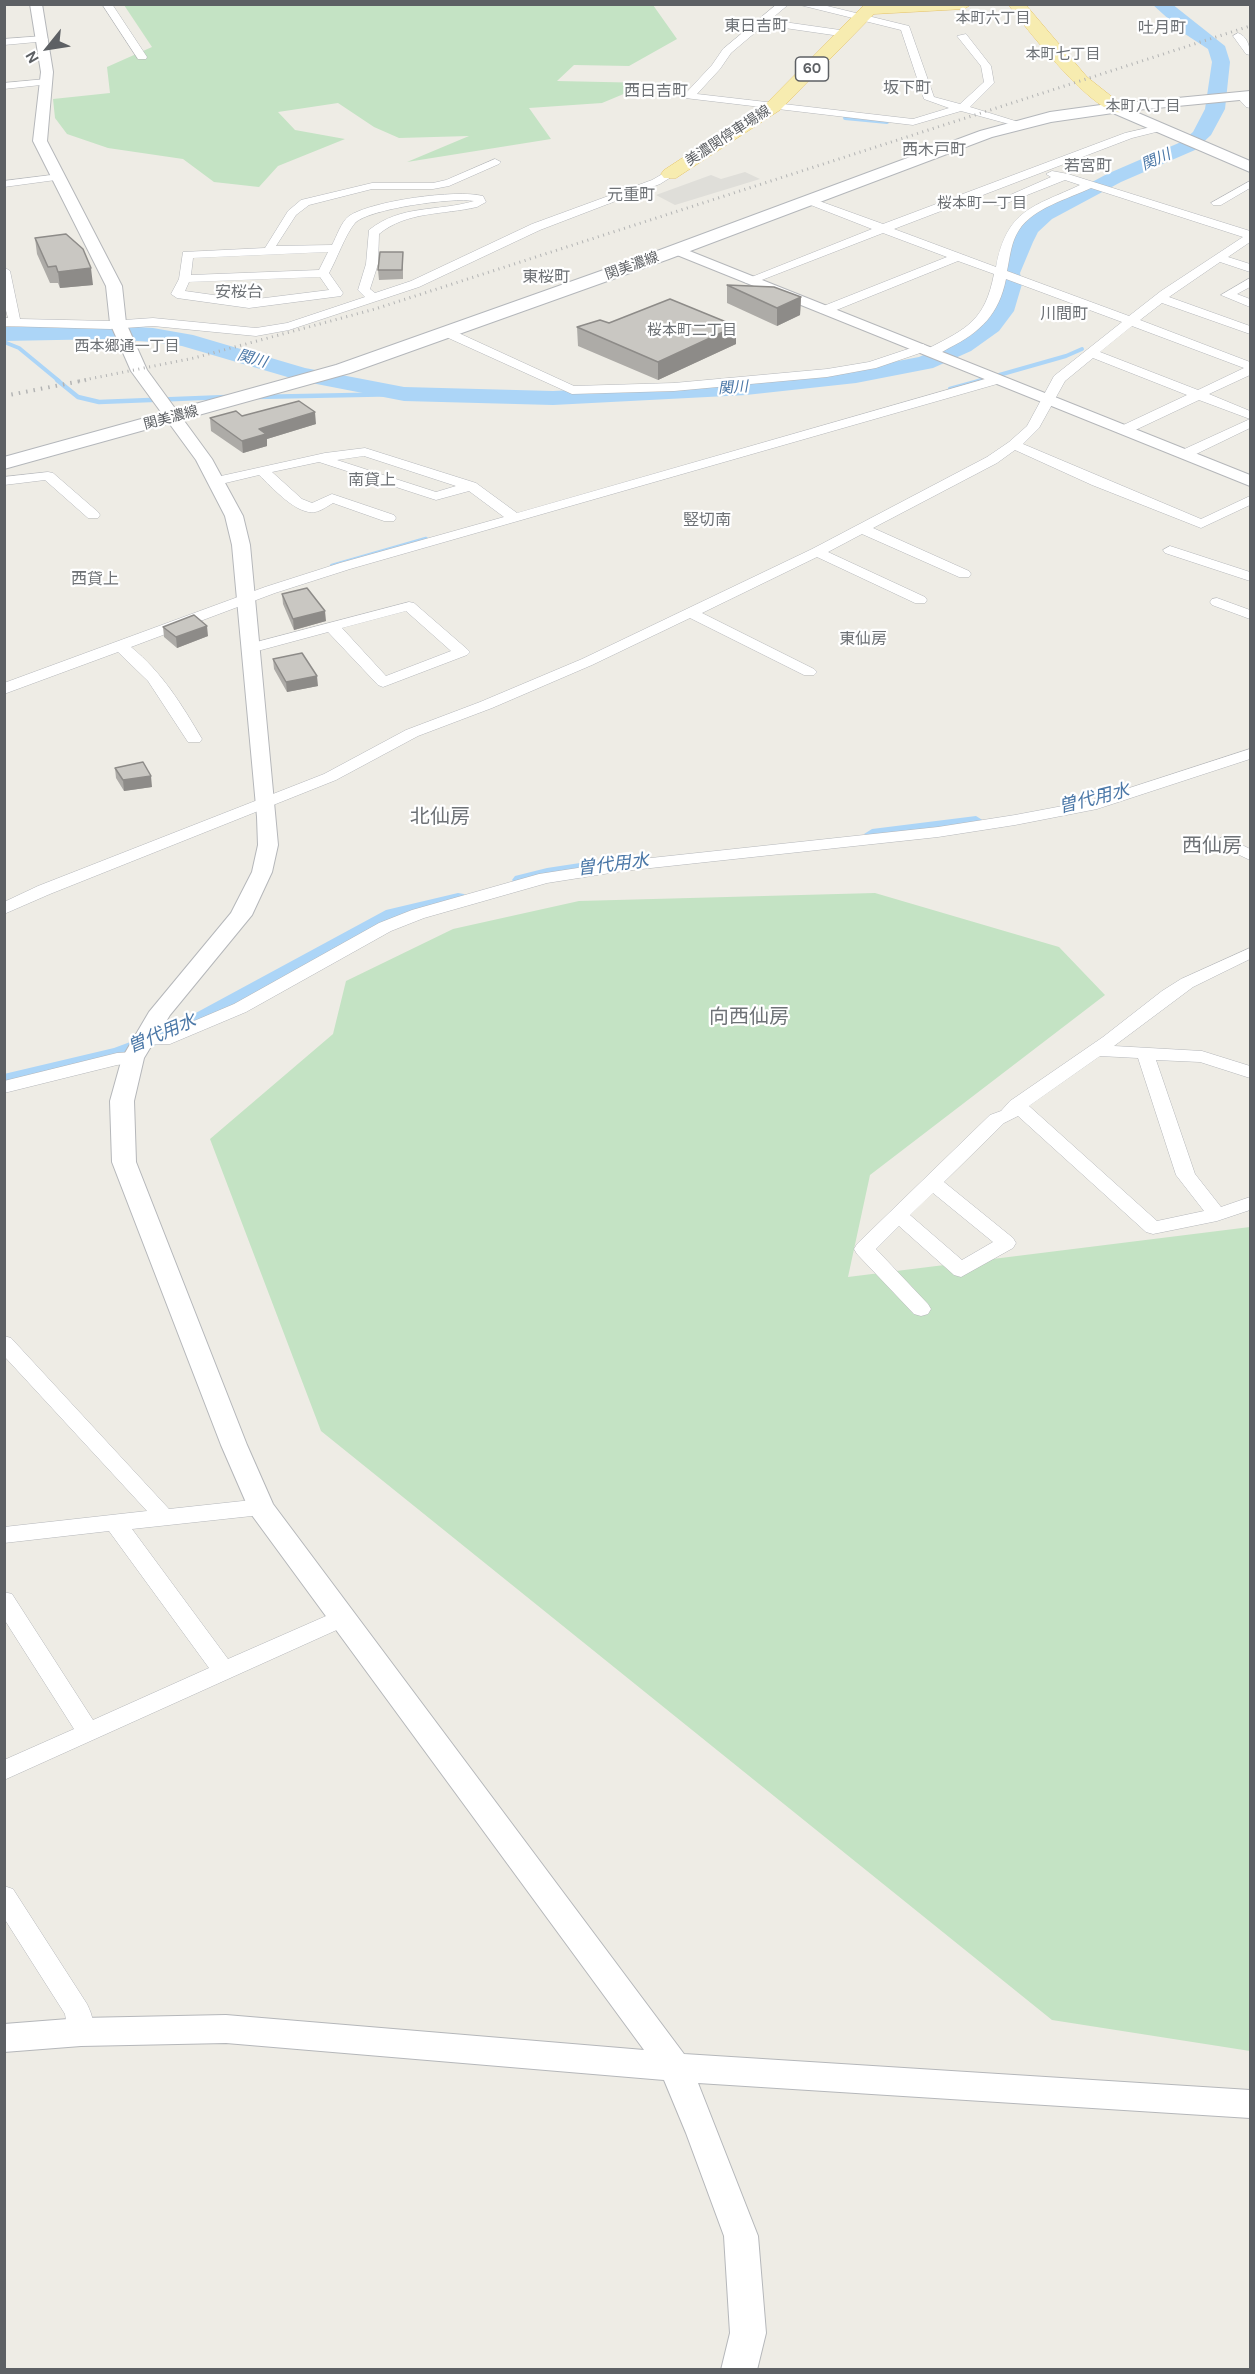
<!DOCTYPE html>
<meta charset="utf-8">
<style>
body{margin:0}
#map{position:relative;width:1255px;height:2374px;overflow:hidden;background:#eeece5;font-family:Karla,sans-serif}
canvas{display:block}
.frame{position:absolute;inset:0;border:6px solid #5d6064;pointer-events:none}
.north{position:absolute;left:18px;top:18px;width:60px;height:60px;-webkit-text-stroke:4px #fff;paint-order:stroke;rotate:240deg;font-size:16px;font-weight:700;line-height:24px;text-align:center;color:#5d6064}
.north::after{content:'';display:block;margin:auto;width:21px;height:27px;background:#5d6064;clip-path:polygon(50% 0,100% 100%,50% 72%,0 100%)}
</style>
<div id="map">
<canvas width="1255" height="2374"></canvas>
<div class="frame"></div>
<div class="north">N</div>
</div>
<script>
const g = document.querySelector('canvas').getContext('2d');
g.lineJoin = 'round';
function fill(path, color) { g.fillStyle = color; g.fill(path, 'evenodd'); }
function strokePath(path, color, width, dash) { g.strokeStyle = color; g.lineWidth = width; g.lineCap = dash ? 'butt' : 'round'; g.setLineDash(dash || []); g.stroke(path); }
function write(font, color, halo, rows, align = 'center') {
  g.font = font + ' Karla,"Noto Sans JP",sans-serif'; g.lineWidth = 4.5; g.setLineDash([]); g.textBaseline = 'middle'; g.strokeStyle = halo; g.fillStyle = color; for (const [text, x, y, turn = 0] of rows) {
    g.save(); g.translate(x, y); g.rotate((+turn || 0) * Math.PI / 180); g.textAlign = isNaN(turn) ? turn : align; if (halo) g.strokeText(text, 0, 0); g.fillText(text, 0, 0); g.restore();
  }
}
fill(new Path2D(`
 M745 172 760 179 675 205 656 195 711 175 721 179Z`), '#dfded9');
fill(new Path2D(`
 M124 5H653L677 39 629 66 574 65 557 81 650 83 602 103 529 108 551 139 407 162 469 136 399 138 374 127 338 103 278 112 295 130 345 139 278 166 259 187 214 182 183 159 108 148 67 134 55 118 53 99 110 93 107 67 152 47Z
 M875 893 1059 947 1105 995 870 1175 848 1277 1250 1227V2051L1052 2020 321 1431 210 1139 333 1034 346 981 453 929 579 901Z`), '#c4e3c4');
strokePath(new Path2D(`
 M845 118 887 122
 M4 342 19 348 59 381
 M978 381 1066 356 1082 349`), '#acd5f7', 4);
strokePath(new Path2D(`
 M57 380 78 397 99 402 227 397
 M950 389 983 380
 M255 397 404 394
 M332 566 426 539`), '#acd5f7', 4.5);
fill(new Path2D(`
 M976 816 984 821 982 825 872 839 864 834 872 829Z
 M580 863 586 864 588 868 586 872 521 885 515 884 512 880 515 876 547 868Z
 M458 893 464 894 467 898 464 902 398 918 180 1036 127 1056 4 1085V1074L114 1048 168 1028 386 910Z`), '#acd5f7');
fill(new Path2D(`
 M1152 4H1172L1225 46 1230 62 1225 109 1211 135 1195 150 1121 182 1052 219 1038 232 1033 242 1020 273 1022 284 1014 311 999 331 971 351 933 368 856 383 746 395 553 405 404 401 301 381 182 346 153 342 109 339 4 341V327L109 325 153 328 193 335 305 368 404 387 553 391 746 381 856 369 919 357 955 341 983 321 992 310 1000 284 998 273 1011 242 1022 225 1038 211 1107 174 1181 142 1193 132 1205 109 1212 62 1208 49 1185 34Z`), '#acd5f7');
const minor = new Path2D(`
 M102 4H112L147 57 146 59H138Z
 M777 4H789L770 20 847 31 852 34 847 37 764 25 731 53 720 69 697 94 913 119 949 108 924 99 901 30 796 4H819L909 26 934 97 960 104 984 82 981 66 957 36 966 34 991 66 994 83 970 107 1025 124 1020 127 961 111 913 125 685 98V94L712 65 723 49Z
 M1238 33C1247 36 1250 46 1250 55L1246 54 1233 36Z
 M43 36 48 39 47 41 4 45V39Z
 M46 79 50 80V84L4 89V83Z
 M1241 93 1250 99V108L1246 107 1236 96Z
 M1160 125 1165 128 1164 130 1132 138 894 229 996 267C1007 209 1033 207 1080 185L1065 180 1002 205H994L992 203 1051 177 1046 174 1052 171 1068 174 1250 231V242L1228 257 1250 264V272L1220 262 1169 297 1250 326V334L1162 303 1140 320 1250 362V375L1209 394 1250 411V428L1190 457H1180L1178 454 1180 451 1250 419 1199 400 1129 433H1119L1117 430 1119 427 1187 395 1093 358 1065 381 1039 428 1023 444 1201 519 1250 496V505L1201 528 1092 485 1015 450 997 463 873 528 969 571 971 574 969 577H959L862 534 828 552 925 597 927 600 925 603H915L817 557 702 613 814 669 817 672 814 675H804L690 618 592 665 492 708 418 736 336 780 50 894 4 914V902L38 886 324 774 406 730 480 702 582 659 812 549 987 457 1009 442 1027 426 1054 376 1122 322 1006 279C999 314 981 332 949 348 942 352 936 357 927 355L926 351 876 368 827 377 674 391 572 394 444 336 442 333 444 330H452L574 386 674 383 827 369 869 362 923 344 929 348C968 328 985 320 994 274L958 261 829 313H821L819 310 821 307 947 257 883 233 754 283H746L744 280 872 229 803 202V198H811L883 224 1125 133ZM1091 188 1243 237 1161 291 1129 316 1007 271C1010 257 1011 242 1019 230 1033 208 1068 199 1091 188ZM1132 326 1244 368 1198 390 1100 352Z
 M495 159 501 162 499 164 449 186 433 189H372L309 205 296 215 276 246 332 245C337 236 341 222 349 216 371 201 456 189 483 196L486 202 477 207C443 215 407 211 379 234L378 264 370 289 375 293 411 281 532 224 652 180 666 172H674L676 174 660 184 540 230 419 287 289 330 256 336 153 326 110 329 4 326V318H8L4 303V267L10 271 20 319 110 321 153 318 256 328 287 323 365 297 358 290 366 264 369 230C402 204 437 212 474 201 454 197 368 209 355 223 345 235 337 259 329 273L343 293 341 296 249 308 177 298 171 294 179 279 183 252 265 248 288 211 301 200 372 183H433L446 180ZM328 252 319 270 191 275 193 258ZM320 277 329 290 249 300 185 291 189 282Z
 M59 174 63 175V179L4 187V181Z
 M1250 181V188L1221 205H1213L1211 203Z
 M1250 278V287L1237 294 1250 299V307L1221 295Z
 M999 375 1006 379 1004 382 350 569 275 593 131 647C162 672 182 705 202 739L200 742H188L148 681 118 652 4 694V683L265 587 340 563 504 517 469 491 436 500 319 462 272 472 302 499 312 503 332 494 394 515 396 518 394 521H384L333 503C328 506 321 511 315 512 296 515 272 487 259 475L217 485 210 481 212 478 325 453 365 448 476 483 517 513ZM364 456 456 486 436 492 337 460Z
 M48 472 53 473 98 512 100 515 98 518H88L45 480 4 485V477Z
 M1170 546 1250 572V581L1165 553 1163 550Z
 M1217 598 1250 610V619L1212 605 1210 602 1212 599Z
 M409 602 414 603 467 649 470 652 467 655 383 687 378 685 328 632 250 653 242 648 245 645ZM406 611 451 651 386 676 342 628Z
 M1250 749V759L1097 809 1015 825 938 837 623 871 547 883 424 918 391 931 246 1012 170 1044 136 1045 133 1041 136 1037 161 1035 234 1004 379 923 412 910 539 874 623 861 938 827 1015 815 1089 801Z
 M1224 836 1250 849V860L1218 845 1216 841Z
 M1250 948V959L1193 987 1114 1046 1202 1051 1250 1066V1078L1200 1062 1156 1060 1195 1174 1221 1207 1250 1197V1210L1217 1221 1153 1234 1146 1232 1018 1116 1004 1123 944 1182 1013 1238 1016 1243 1013 1248 961 1277 954 1275 899 1226 876 1249 928 1304 931 1309 928 1314 921 1316 914 1314 857 1254 854 1249 857 1244 990 1115 1001 1111 1010 1101 1103 1037 1162 991 1181 979ZM1100 1056 1138 1058 1176 1175 1204 1211 1157 1221 1029 1106ZM933 1193 993 1242 962 1260 910 1215Z
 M133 1052 140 1054 142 1058 140 1062 117 1065 4 1093V1081L117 1053Z
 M4 1336 11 1338 169 1509 261 1499 269 1501 272 1507 269 1513 261 1515 132 1529 228 1659 342 1609 350 1612 353 1618 350 1624 4 1780V1760L74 1729 4 1619V1592L12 1594 93 1720 209 1668 109 1531 4 1543V1527L147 1511 4 1356Z
 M4 1886 13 1889 87 2004C93 2016 96 2028 90 2040L81 2043 72 2040 68 2032 65 2014 4 1918Z`);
const tertiary = new Path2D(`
 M30 4H42L53 72 47 141 122 286 126 323 147 370 212 459 243 516 250 545 278 845 272 872 252 915 170 1015 144 1058 134 1101 136 1162 247 1445 273 1504 684 2054 1250 2090V2118L698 2083 758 2236 766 2333 757 2370H721L730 2333 724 2236 686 2133 664 2080 226 2043 81 2046 4 2052V2024L81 2018 226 2015 644 2050 251 1514 221 1445 112 1162 110 1101 122 1058 149 1012 231 913 252 872 258 845 257 817 232 545 225 516 196 460 131 371 110 323 106 286 33 141 41 72Z
 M1250 91V99L1115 112 1108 108 1115 104Z
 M677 246 1250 475V486L672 253 670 250Z`);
const secondary = new Path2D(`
 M1115 103 1250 161V172L1113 113 1051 122 992 137 669 259 350 373 4 469V457L336 365 657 251 980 131 1050 112Z`);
const primary = new Path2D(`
 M868 4H972L964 9 874 14 780 110 676 178H664L661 174 664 170 768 102 863 6Z
 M1008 4H1025L1087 77 1121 104 1124 108 1121 112C1096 118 1024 26 1008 4Z`);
strokePath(minor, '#b5b7ba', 1);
strokePath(tertiary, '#b5b7ba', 2);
strokePath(secondary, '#b4b7bb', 2);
strokePath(primary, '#e4c267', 1);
fill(minor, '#fff');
fill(tertiary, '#fff');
fill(secondary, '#fff');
fill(primary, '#f7ecb0');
strokePath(new Path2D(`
 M79 381 194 358 375 309 1250 26`), '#b3b4b4', 3, [1, 4.5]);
strokePath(new Path2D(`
 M4 396 86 380`), '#b3b4b4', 4, [1.5, 6]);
fill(new Path2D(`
 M35 238 93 285 60 288 58 283H50L37 254Z
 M403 261V279L379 280 378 270Z
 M727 285 801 297 800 315 777 326 727 303Z
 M609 323 736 326V344L658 380 578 346 577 327Z
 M242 416 316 424 267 439V446L243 453 211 431 210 418Z
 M282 594 326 621 294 630 283 604Z
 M163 627 208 636 177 648 164 637Z
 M273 659 318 686 287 692 274 669Z
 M115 768 152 787 124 791 116 778Z`), '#adaba7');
fill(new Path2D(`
 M91 268 93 285 60 288 58 272Z
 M801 297 800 315 777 326V308Z
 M736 326V344L658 380V362Z
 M315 412 316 424 267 439V446L243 453 242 441 259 429Z
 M325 611 326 621 294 630 293 619Z
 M207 626 208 636 177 648 176 637Z
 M317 676 318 686 287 692 286 682Z
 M151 776 152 787 124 791 123 780Z`), '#8d8b88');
const building = new Path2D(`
 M66 234 83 249 91 268 58 272 56 266 48 267 35 238Z
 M380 252H403L402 270H378Z
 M727 285 774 287 801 297 777 308Z
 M670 299 736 326 658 362 577 327 600 320 609 323Z
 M299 401 315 412 259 429 266 434 242 441 210 418 236 411 242 416Z
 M307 588 325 611 293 619 282 594Z
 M194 615 207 626 176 637 163 627Z
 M302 653 317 676 286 682 273 659Z
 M143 762 151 776 123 780 115 768Z`);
fill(building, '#c9c7c2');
strokePath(building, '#8d8b88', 1.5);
write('14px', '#5d6064', '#fff', [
 ["美濃関停車場線",728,136,-33],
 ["関美濃線",632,266,-20],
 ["関美濃線",171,418,-15]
]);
write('15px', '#6e7276', '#fff', [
 ["本町六丁目",993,19],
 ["本町七丁目",1063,55],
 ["本町八丁目",1143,107],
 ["桜本町一丁目",982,204],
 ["桜本町二丁目",692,331],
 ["西本郷通一丁目",127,347]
]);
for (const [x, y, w] of [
 [812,69,33]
]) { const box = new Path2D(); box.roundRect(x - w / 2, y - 12, w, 24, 4.5); g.fillStyle = '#fff'; g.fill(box); strokePath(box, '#5d6064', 1.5); }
write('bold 15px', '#5d6064', null, [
 ["60",812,69]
]);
write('italic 15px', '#4a77a7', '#fff', [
 ["関川",1156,160,-24],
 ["関川",252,359,16],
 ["関川",733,388,-4]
]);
write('16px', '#6e7276', '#fff', [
 ["東日吉町",756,26],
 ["吐月町",1162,28],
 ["坂下町",907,88],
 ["西日吉町",656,91],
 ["西木戸町",934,150],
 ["若宮町",1088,166],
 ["元重町",631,195],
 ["東桜町",546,277],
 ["安桜台",239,292],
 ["川間町",1064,314],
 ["南貸上",372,480],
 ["竪切南",707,520],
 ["西貸上",95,579],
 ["東仙房",863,639]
]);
write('italic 18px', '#4a77a7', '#fff', [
 ["曽代用水",1094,799,-14],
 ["曽代用水",613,865,-7],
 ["曽代用水",162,1034,-23]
]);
write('20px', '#6e7276', '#fff', [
 ["北仙房",440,817],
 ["西仙房",1212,846],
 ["向西仙房",749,1017]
]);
</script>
